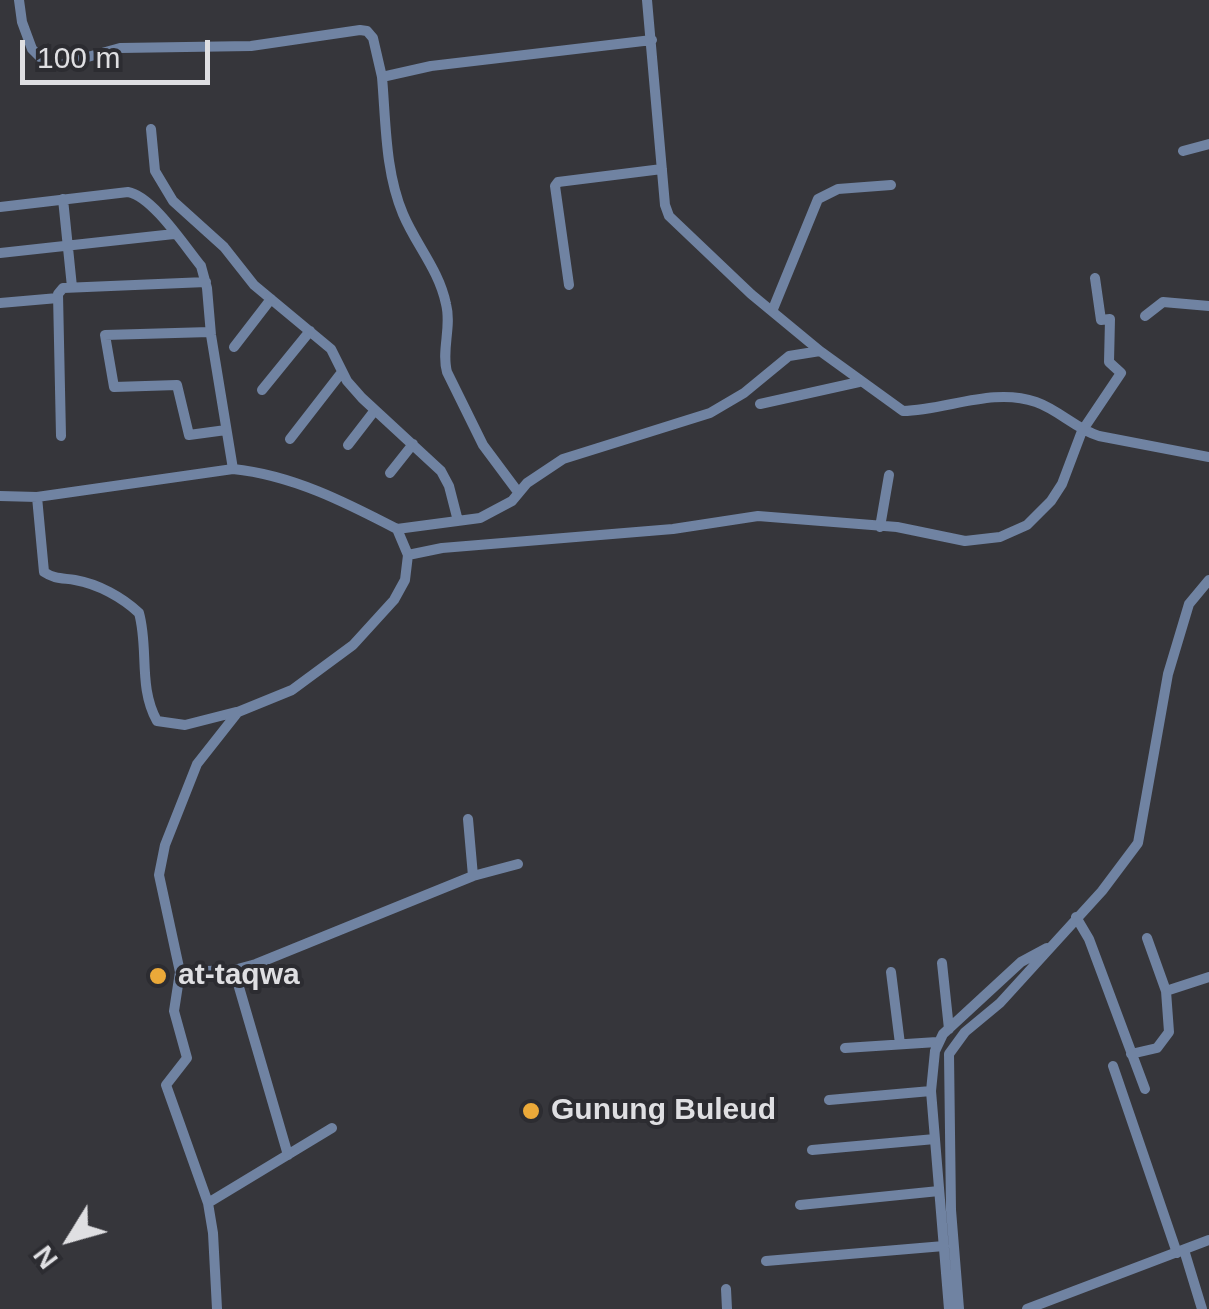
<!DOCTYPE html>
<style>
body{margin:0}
#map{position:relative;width:1209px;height:1309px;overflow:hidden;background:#36363b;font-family:Helvetica,sans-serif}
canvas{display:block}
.north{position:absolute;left:20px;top:1189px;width:100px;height:100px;-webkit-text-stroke:8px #2c2c31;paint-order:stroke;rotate:233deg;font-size:28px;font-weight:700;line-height:40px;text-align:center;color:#dfdfe2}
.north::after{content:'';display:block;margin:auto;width:35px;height:45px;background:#dfdfe2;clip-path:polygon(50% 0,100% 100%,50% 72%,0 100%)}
.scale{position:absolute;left:20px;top:40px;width:190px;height:45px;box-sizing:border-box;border:5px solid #dfdfe2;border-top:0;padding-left:12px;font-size:30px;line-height:35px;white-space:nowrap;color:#dfdfe2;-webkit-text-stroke:8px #2c2c31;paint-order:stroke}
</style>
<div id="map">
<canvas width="1209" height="1309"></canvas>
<div class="north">N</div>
<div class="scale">100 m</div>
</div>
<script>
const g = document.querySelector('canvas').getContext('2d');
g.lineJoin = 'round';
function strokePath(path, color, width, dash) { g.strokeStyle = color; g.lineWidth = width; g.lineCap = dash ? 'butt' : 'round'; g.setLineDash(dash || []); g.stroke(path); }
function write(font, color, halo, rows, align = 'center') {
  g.font = font + ' Helvetica,sans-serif'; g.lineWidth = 8; g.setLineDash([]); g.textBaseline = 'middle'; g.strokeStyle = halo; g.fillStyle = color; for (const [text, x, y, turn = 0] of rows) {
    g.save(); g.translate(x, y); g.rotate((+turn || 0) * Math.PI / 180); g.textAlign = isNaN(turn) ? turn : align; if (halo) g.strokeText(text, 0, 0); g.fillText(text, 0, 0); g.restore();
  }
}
strokePath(new Path2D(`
 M19 0 22 22 32 49 43 60 59 65 120 48 251 46 360 30 367 31 373 38 382 77 431 66 652 40
 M647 0 665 205 669 216 751 294 820 351 903 411C947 410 993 387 1036 402 1059 410 1076 429 1099 436L1209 457
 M382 77C386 123 385 171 403 214 416 245 439 270 446 304 452 327 441 350 447 372L483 445 518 492
 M151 129 155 171 173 201 224 247 254 285 331 349 347 381 362 398 441 471 449 486 458 521
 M1183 151 1209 144
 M63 199 72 287
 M0 207 128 192C152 196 184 245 201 266L207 288 211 335 233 469
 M0 253 174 234
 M569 285 555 186 558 182 662 169
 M0 303 58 298
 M773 309 818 199 838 189 891 185
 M1145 316 1163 302 1209 306
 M210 332 105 335 114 387 177 385 189 435 226 430
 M234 347 271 299
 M820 351 789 356 744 393 710 413 563 459 527 483 512 501 480 518 397 529 408 555 442 548 673 529 758 516 897 527 965 541 1000 537 1027 525 1051 501 1062 484 1082 431 1121 373 1109 362 1110 319 1101 320 1095 278
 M262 390 310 331
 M760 404 859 382
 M61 436 58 294 63 288 206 282
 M290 439 342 372
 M348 445 375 410
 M390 473 413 444
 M0 496 37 497 233 469C292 475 345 502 397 529
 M37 497 44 572C54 579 63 578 75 580 98 584 122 597 139 613 149 649 138 687 157 721L185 725 236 712
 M880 527 889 475
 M408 555 405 580 394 600 353 645 292 690 238 712 197 764 165 845 159 875 180 972 234 970 256 964 473 876 518 864
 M468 819 473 876
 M1076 917 1089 939 1145 1089
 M942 963 949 1029
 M234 970 288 1155
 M180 972 174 1011 187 1058 166 1085 208 1203 213 1233 217 1309
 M891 972 900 1044
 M1166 991 1209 977
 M845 1048 937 1042
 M1131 1054 1157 1048 1169 1032 1166 991 1147 938
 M1113 1066 1177 1253
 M829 1100 931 1091
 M812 1150 935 1139
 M208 1203 332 1128
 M800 1205 939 1191
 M1184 1250 1202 1309
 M766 1261 944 1246
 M726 1289 727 1309
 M949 1309 931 1091 935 1051 943 1034 1021 962 1047 948
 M959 1309 951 1210 949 1054 965 1032 1000 1003 1102 891 1138 843 1168 674 1189 604 1209 580
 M1027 1309 1209 1240`), '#7083a2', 10);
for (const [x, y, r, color] of [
 [158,976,10,"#eba939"],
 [531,1111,10,"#eba939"]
]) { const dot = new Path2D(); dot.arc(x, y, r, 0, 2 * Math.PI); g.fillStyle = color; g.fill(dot); strokePath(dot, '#2c2c31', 4); }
write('bold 30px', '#dfdfe2', '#2c2c31', [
 ["at-taqwa",178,976],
 ["Gunung Buleud",551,1111]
], 'left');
</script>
